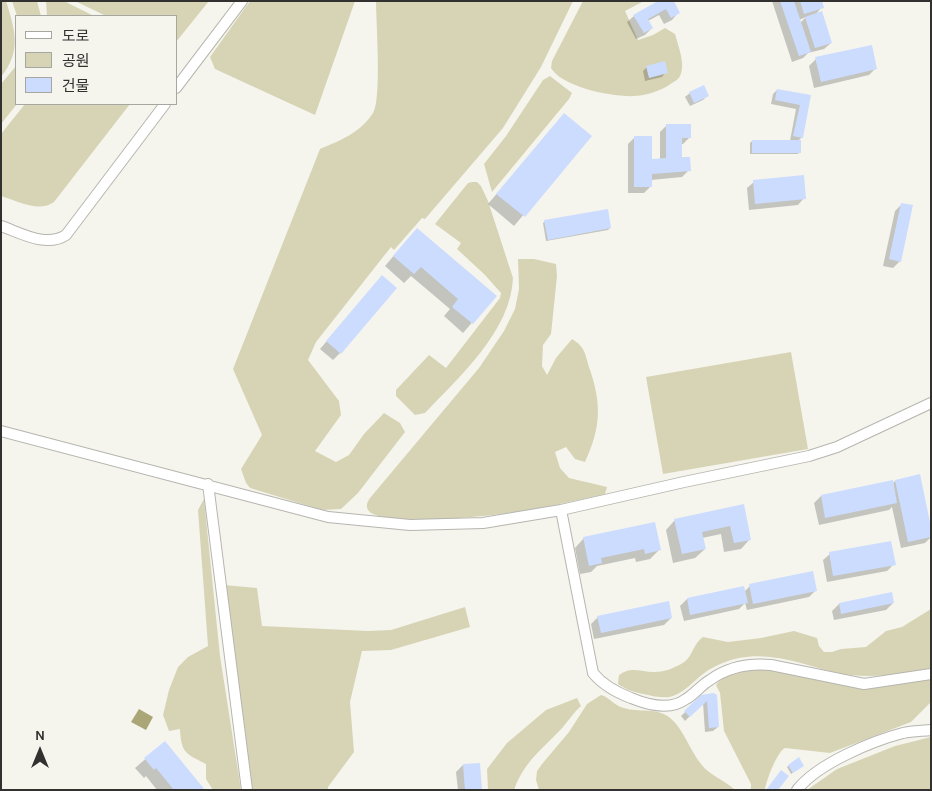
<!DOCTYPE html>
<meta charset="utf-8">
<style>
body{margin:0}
#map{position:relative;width:932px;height:791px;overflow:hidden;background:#f5f5ee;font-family:Karla,"Noto Sans KR",sans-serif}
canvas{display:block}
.frame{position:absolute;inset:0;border:2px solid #32312f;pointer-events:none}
.legend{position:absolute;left:15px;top:15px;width:162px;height:90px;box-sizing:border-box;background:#f5f5ee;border:1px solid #a7a7a2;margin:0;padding:6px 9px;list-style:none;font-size:15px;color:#32312f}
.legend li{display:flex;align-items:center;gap:10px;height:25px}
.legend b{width:25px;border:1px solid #a7a7a2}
.north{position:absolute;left:15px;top:726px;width:50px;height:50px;-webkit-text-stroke:4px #f5f5ee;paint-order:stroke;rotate:0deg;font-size:14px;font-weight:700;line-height:20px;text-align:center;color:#32312f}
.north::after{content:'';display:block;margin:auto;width:18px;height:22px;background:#32312f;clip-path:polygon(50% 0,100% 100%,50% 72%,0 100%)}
</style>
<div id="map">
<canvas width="932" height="791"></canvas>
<div class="frame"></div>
<ul class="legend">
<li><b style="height:6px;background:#fff"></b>도로</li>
<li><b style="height:14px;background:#d7d4b5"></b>공원</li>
<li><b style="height:14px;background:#cbdcff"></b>건물</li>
</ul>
<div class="north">N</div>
</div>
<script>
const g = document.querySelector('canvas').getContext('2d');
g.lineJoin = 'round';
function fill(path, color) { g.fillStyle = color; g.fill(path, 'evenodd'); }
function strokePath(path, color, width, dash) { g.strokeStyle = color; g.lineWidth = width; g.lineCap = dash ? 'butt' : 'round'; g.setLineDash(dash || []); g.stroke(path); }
fill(new Path2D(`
 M1 1H6C15 30 22 51 1 77Z
 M12 1H37L41 16H17Z
 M46 1H64L94 16H47Z
 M75 1H209L176 42V16H106Z
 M250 1H355L315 115 215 69 210 57Z
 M376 1H573L541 67 503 128 425 219 422 218 394 250 391 247 316 342 308 360 339 401 341 415 315 451 336 462 349 455 364 434 384 413 400 423 405 432 358 493 341 509 322 510 250 488 246 483 241 469 262 435 233 369 320 149C341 140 360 133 373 113 382 100 376 21 376 1Z
 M583 1H644L625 11 638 40 653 35 665 28 675 34C678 46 686 64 680 76 679 79 675 81 672 83 664 89 653 93 643 95 622 100 562 88 551 68L552 61Z
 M16 66 17 104 1 124V84Z
 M550 76 572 93 569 99 492 192 484 164 506 136 543 80Z
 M25 104H130L54 202C39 213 17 201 1 196V134Z
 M472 182H477L481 186 488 201 513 278C511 331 459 377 425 413L415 415 396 396V390L429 355 446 368 500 298 501 293 485 275 457 249 461 243 435 224 468 183Z
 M518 259H534L556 264 557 276 551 334 543 345 542 366 547 375 556 358 572 339C585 347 585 353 589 367 602 404 601 427 585 462L575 459 566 447 555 452 560 468 569 478 607 487 605 494C537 510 475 521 405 519 393 518 356 518 370 498L479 368 504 331 515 309 519 289Z
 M791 352 808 449 663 474 646 377Z
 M204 499 220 656 241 790H213L206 779V764C186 754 181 753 180 729L169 731 163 715 169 690 178 667 188 657 208 646 198 510Z
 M224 585 257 588 262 626 368 631 391 630 465 607 470 627 391 650 362 651 350 702 354 752 328 787V790H251Z
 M931 609V668C904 673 879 678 851 675 813 670 778 650 739 658 728 660 717 665 707 671 696 678 687 691 673 696 665 699 652 696 643 694 634 692 626 690 618 684L619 675C632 666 640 672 654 672 664 672 672 669 681 664 693 658 692 645 703 637L728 642 761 638 794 631 817 638 819 646 824 652H832L841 649 866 647 886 631 902 627Z
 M759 668 774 670 866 689 931 679V702L911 722 830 753 785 748C777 752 766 781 765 790H751V784L724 731 720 693 716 685C728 671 741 670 759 668Z
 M601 695C611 698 614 706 624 708 639 713 655 707 669 717 684 729 689 749 701 764 710 776 725 780 735 790H539L536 780 537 771 542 764 569 732 587 704Z
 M577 698 581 706C574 712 569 720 563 727 542 750 525 760 514 790H488L487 769 507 743 546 710Z
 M931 737V790H807L837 769 895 746Z`), '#d7d4b5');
fill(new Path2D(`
 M139 709 153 717 146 730 131 722Z`), '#aba677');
fill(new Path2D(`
 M661 1 678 13 672 20 664 24 659 15 648 21 652 28 645 35 636 39 627 22 634 16Z
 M772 1H820L822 7 815 15 831 43 824 49 808 53 803 58 792 62ZM806 17 800 23 799 20Z
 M816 59 876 68 869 75 814 88 809 66Z
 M647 67 666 72 662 77 645 81 643 71Z
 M777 90 810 96 802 137 798 141 800 152 798 154H750V143L752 141H790L796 109 771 104 773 94Z
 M690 93 707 96 703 100 690 106 685 97Z
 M564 115 590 136 514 226 488 204Z
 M667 125 690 137 683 144H680V158L689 170 682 177 651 180V186L644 193H628V144L635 137 651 161 660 160V132Z
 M754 182 804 198 798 205 749 210 747 188Z
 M902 204 900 261 893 268 883 266 895 211Z
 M545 221 610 228 608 230 546 241 543 223Z
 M408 239 495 296 463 333 444 316 450 309 411 276 404 283 385 266Z
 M376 284 340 353 333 360 320 349Z
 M895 481 931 533V537L925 543 901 548 892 507 889 510 819 525 814 503 821 496 892 482V484Z
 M743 506 750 539 741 549 724 552 721 534 702 538 705 549 695 558 673 563 666 530 675 520Z
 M584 538 659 550 650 559 636 562 635 558 597 566 591 572 580 574 575 548Z
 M830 554 894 564 887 571 827 582 823 560Z
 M750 586 816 590 809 597 747 610 745 603 739 609 684 621 680 606 687 599 744 592Z
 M893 603 886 610 834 620 832 611 839 604Z
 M598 617 671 618 664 625 594 639 591 624Z
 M702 696H715L718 727 713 731 705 732 703 703 685 721 681 716Z
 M164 743 204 790H157L146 776 144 778 135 768Z
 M798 759 801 767 791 774 787 767Z
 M463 765 481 790H458L456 772Z`), '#0003');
fill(new Path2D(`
 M658 1H674L680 13 671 18 666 9 648 19 653 28 644 33 633 15Z
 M780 1H794L811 52 799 56Z
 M800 1H822L824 8 804 14Z
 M822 11 832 43 815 48 805 17Z
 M872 45 877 69 821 82 815 57Z
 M665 61 668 73 649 78 646 66Z
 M704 85 709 96 694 103 689 92Z
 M777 89 811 95 803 138 793 136 800 105 775 100Z
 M564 113 592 136 525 217 496 194Z
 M666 124H691V138H682V157H690L691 171 652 174V187H634V136H652V159L666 158Z
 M752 140H801V153H752Z
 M804 175 806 199 755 204 753 180Z
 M901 203 913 205 901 262 889 259Z
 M608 209 611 228 548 240 544 220Z
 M417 228 497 296 473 324 452 307 458 299 421 267 414 274 393 256Z
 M382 275 397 288 341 354 326 341Z
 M920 474 931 527V537L908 542 895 480Z
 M893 480 897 503 825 518 821 495Z
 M744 504 751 540 734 543 730 526 702 532 706 549 682 554 674 519Z
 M655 522 661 550 645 554 644 549 601 558 602 563 589 566 583 537Z
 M891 541 896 565 833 576 829 552Z
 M813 571 817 591 753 604 749 584Z
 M744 586 748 603 690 615 687 598Z
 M892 592 894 603 841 614 839 603Z
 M669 601 672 618 601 633 597 616Z
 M714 693 717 695 719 727 709 728 707 701 690 717 684 711 701 695Z
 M165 741 205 790H174L156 768 154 770 144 758Z
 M799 757 804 766 793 773 788 765Z
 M480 763 482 790H465L463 764Z
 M781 770 789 776 778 790H766Z`), '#cbdcff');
const street = new Path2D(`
 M176 88 242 1
 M1 226C21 233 46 248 66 235L165 104
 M1 431 328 517 410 525 483 523 561 510 684 482 809 456 837 447 931 403
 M208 484 247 790
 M561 510 593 673C602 684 618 693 631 698 648 705 670 711 686 699 695 694 701 685 710 680 728 667 749 663 771 665L864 684 931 674
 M797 790C817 764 872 741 903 733 912 731 922 731 931 730`);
strokePath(street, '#b6b5af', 12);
strokePath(street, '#fff', 10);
</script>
